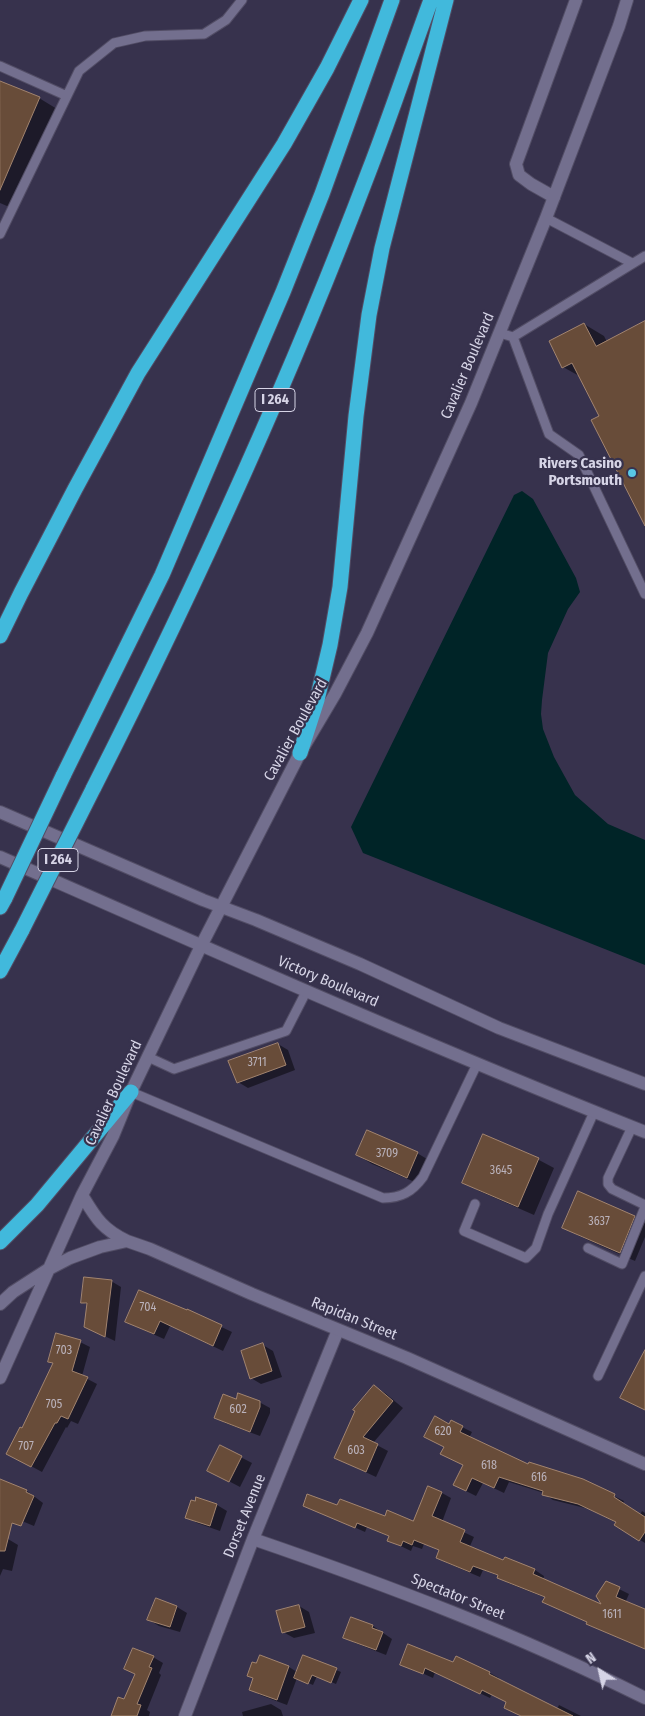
<!DOCTYPE html>
<style>
body{margin:0}
#map{position:relative;width:645px;height:1716px;overflow:hidden;background:#37324d;font-family:"Fira Sans Condensed",sans-serif}
canvas{display:block}
.north{position:absolute;left:575px;top:1646px;width:50px;height:50px;-webkit-text-stroke:4px #37324d;paint-order:stroke;rotate:325deg;font-size:14px;font-weight:700;line-height:20px;text-align:center;color:#d6d4e6}
.north::after{content:'';display:block;margin:auto;width:18px;height:22px;background:#d6d4e6;clip-path:polygon(50% 0,100% 100%,50% 72%,0 100%)}
</style>
<div id="map">
<canvas width="645" height="1716"></canvas>
<div class="north">N</div>
</div>
<script>
const g = document.querySelector('canvas').getContext('2d');
g.lineJoin = 'round';
function fill(path, color) { g.fillStyle = color; g.fill(path, 'evenodd'); }
function strokePath(path, color, width, dash) { g.strokeStyle = color; g.lineWidth = width; g.lineCap = dash ? 'butt' : 'round'; g.setLineDash(dash || []); g.stroke(path); }
function write(font, color, halo, rows, align = 'center') {
  g.font = font + ' "Fira Sans Condensed",sans-serif'; g.lineWidth = 4.5; g.setLineDash([]); g.textBaseline = 'middle'; g.strokeStyle = halo; g.fillStyle = color; for (const [text, x, y, turn = 0] of rows) {
    g.save(); g.translate(x, y); g.rotate((+turn || 0) * Math.PI / 180); g.textAlign = isNaN(turn) ? turn : align; if (halo) g.strokeText(text, 0, 0); g.fillText(text, 0, 0); g.restore();
  }
}
fill(new Path2D(`
 M522 491 533 499 576 578 580 592 568 609 548 653 542 700 541 714 543 729 554 757 575 795 608 824 645 840V965L363 853 351 827 514 495Z`), '#002427');
fill(new Path2D(`
 M0 82 39 98 57 109 14 209 0 203Z
 M645 323V523L601 416 581 377 563 367 584 324 604 336 607 342Z
 M278 1044 288 1050 295 1070 248 1088 238 1082Z
 M484 1136 539 1160 554 1168 534 1215 479 1191 464 1182Z
 M417 1153 432 1162 422 1185 372 1164 357 1155Z
 M634 1217 645 1223V1237L635 1261 579 1236 564 1228Z
 M111 1281 121 1287 115 1341 96 1332 88 1305 82 1302Z
 M188 1311 232 1332 223 1351 170 1326 164 1339 126 1322Z
 M80 1342 90 1347 82 1376 97 1384 78 1424 71 1421 67 1428 66 1427 42 1472 18 1459 22 1430 54 1363 50 1361Z
 M263 1345 273 1351 282 1377 261 1384 251 1378Z
 M375 1387 385 1393 403 1408 373 1443 388 1451 376 1477 346 1463Z
 M237 1400 259 1402 270 1408V1413L260 1436 225 1423 215 1417Z
 M450 1425 462 1427 472 1432 469 1438 529 1466 614 1496 624 1501 623 1504 640 1515 642 1511 645 1513V1543L616 1525 617 1523 589 1509 553 1500 544 1494V1493L509 1482 504 1493 483 1483 476 1496 464 1490V1465L445 1448Z
 M221 1447 252 1463 240 1487 219 1476Z
 M0 1482 27 1491 43 1503 34 1526 0 1512Z
 M442 1493 451 1498 442 1522 474 1537 470 1546 504 1562 505 1559 535 1570 544 1576 543 1580 604 1607 607 1583 629 1594 625 1603 645 1612V1649L598 1629 588 1624 589 1623 544 1602 546 1598 508 1583 499 1576 483 1570 480 1577 447 1563 438 1558 440 1551 424 1544 422 1549 413 1546 411 1551 388 1540 390 1537 367 1527 365 1532 305 1505 338 1507 414 1522Z
 M195 1502 217 1505 227 1511 220 1531 197 1523 187 1517Z
 M0 1537 8 1539 18 1545 12 1571 3 1569 0 1576Z
 M156 1599 177 1607 187 1613 180 1632 159 1626 149 1620Z
 M299 1606 309 1612 315 1633 294 1638 283 1632Z
 M352 1618 373 1626 392 1639 386 1655 355 1643 345 1637Z
 M303 1656 341 1672 336 1684 317 1676 313 1685 297 1678 287 1705 260 1695 250 1689 254 1679 249 1676 257 1665 260 1657 289 1667 297 1672Z
 M153 1657 163 1663 159 1673 161 1675 147 1710 150 1712 149 1716H113L125 1701 136 1675 126 1669Z
 M457 1658 490 1673 499 1678 498 1680 557 1709 559 1705 581 1716H522L508 1702 492 1694 490 1698 435 1672 433 1678 402 1664H454Z
 M271 1704 281 1710 283 1716H243L242 1712Z`), '#0007');
const building = new Path2D(`
 M0 81 40 97 0 190Z
 M645 321V526L591 420 599 416 572 363 562 368 549 341 584 323 596 346Z
 M278 1043 286 1065 237 1083 228 1061Z
 M367 1130 418 1152 407 1178 356 1155Z
 M483 1134 539 1158 518 1207 462 1183Z
 M578 1191 635 1216 620 1253 562 1228Z
 M84 1277 112 1280 105 1337 84 1327 87 1303H81Z
 M139 1290 187 1310V1309L222 1325 213 1346 160 1321 154 1334 125 1322Z
 M56 1333 81 1340 72 1371 88 1377 68 1419 61 1416 57 1423H55L31 1467 6 1454 20 1427 22 1428 53 1363 48 1362Z
 M263 1343 272 1371 250 1379 241 1351Z
 M645 1350V1410L620 1398Z
 M374 1385 393 1401 363 1437 378 1444 366 1472 334 1458 355 1411 353 1410Z
 M238 1393 260 1401V1407L250 1432 214 1418 223 1394 236 1399Z
 M435 1416 449 1424 451 1420 463 1426 460 1432 528 1464 529 1462 583 1479 615 1494 614 1497 645 1517V1532L639 1541 614 1525 616 1522 578 1504 542 1495 543 1491 499 1477 494 1488 472 1478 466 1491 453 1485 463 1465 440 1454 444 1447 424 1437Z
 M220 1445 242 1456 229 1482 207 1471Z
 M0 1479 27 1490 26 1492 34 1496 21 1526 12 1523 5 1551H0Z
 M428 1486 442 1492 432 1516 465 1530 460 1542 503 1560 505 1557 535 1569 533 1574 601 1604 596 1596 606 1581 620 1587 616 1597 645 1609V1649L586 1624 587 1622 542 1602 545 1597 497 1578 498 1575 473 1566 470 1572 436 1558 439 1550 414 1540 412 1545 403 1541 401 1546 387 1541 389 1536 357 1523 355 1528 303 1506 307 1494 337 1505 340 1499 385 1516 387 1510 413 1521Z
 M196 1497 217 1504 210 1526 185 1518 191 1500 195 1501Z
 M156 1598 177 1606 170 1627 147 1620Z
 M299 1605 305 1627 282 1633 276 1611Z
 M351 1617 373 1625 372 1628 383 1632 376 1650 343 1638Z
 M408 1644 453 1662 456 1656 490 1672 489 1674 573 1716H521L504 1708 506 1702 482 1690 480 1694 425 1668 423 1674 400 1665Z
 M133 1648 154 1656 149 1667 152 1668 137 1704 141 1705 137 1716H111L118 1697 124 1699 135 1674 124 1669Z
 M260 1655 289 1666 277 1700 249 1690 253 1678 247 1676 252 1662 256 1663Z
 M303 1655 337 1668 331 1683 312 1675 308 1684 294 1678Z`);
fill(building, '#684c39');
strokePath(building, '#a2846f', 1);
const lane = new Path2D(`
 M0 66 67 96
 M546 218 632 263
 M0 234 79 71 114 43 145 36 204 34 226 20 242 0
 M500 333 513 337 645 256
 M513 337 549 434 579 455 645 594
 M148 1057 174 1069 286 1031 307 990
 M131 1092 383 1198C401 1198 412 1192 423 1177L477 1064
 M632 1127 608 1178V1184L612 1189 645 1205
 M475 1204 464 1231 526 1258 536 1248 548 1214 594 1112
 M588 1248 622 1264 645 1207
 M598 1376 645 1276`);
const street = new Path2D(`
 M554 197 531 184 519 175 516 164 576 0
 M253 1539C387 1585 519 1635 645 1698
 M185 1716 253 1539 338 1330`);
const secondary = new Path2D(`
 M0 812 203 900 256 920 360 964 499 1028 645 1084
 M0 857C214 951 428 1046 645 1132
 M82 1195C96 1218 102 1229 127 1241
 M0 1304 13 1292 47 1270 70 1258 100 1247 127 1241 150 1249 252 1294 407 1358 645 1464
 M0 1378 82 1195 113 1136 131 1092 201 946 300 753 335 694 367 633 471 403 546 218 619 26 627 0`);
const highway = new Path2D(`
 M0 636 21 593 75 489 138 373 284 144 327 68 361 0
 M300 753 317 700 330 645 340 587 356 416 369 315 382 248 446 0
 M63 776 162 575 283 292 322 194 392 0
 M93 789C195 588 289 382 369 171 391 114 410 57 431 0
 M0 907 5 898
 M0 971 22 930
 M0 1242 37 1205 131 1092`);
strokePath(lane, '#524d65', 11);
strokePath(street, '#524d65', 14);
strokePath(secondary, '#524d65', 14);
strokePath(highway, '#524d65', 17);
strokePath(lane, '#736f8e', 9);
strokePath(street, '#736f8e', 12);
strokePath(secondary, '#736f8e', 12);
strokePath(highway, '#41b9dc', 15);
const highwayBridge = new Path2D(`
 M5 898 63 776
 M22 930 93 789`);
strokePath(highwayBridge, '#524d65', 17, []);
strokePath(highwayBridge, '#41b9dc', 15);
for (const [x, y, r, color] of [
 [632,473,5,"#59c8e5"]
]) { const dot = new Path2D(); dot.arc(x, y, r, 0, 2 * Math.PI); g.fillStyle = color; g.fill(dot); strokePath(dot, '#37324d', 2); }
write('12px', '#bab2bb', null, [
 ["3711",257,1063],
 ["3709",387,1154],
 ["3645",501,1171],
 ["3637",599,1222],
 ["704",148,1308],
 ["703",64,1351],
 ["705",54,1405],
 ["602",238,1410],
 ["620",443,1432],
 ["707",26,1447],
 ["603",356,1451],
 ["618",489,1466],
 ["616",539,1478],
 ["1611",612,1615]
]);
for (const [x, y, w] of [
 [275,400,40],
 [58,860,40]
]) { const box = new Path2D(); box.roundRect(x - w / 2, y - 11.5, w, 23, 4); g.fillStyle = '#37324d'; g.fill(box); strokePath(box, '#d6d4e6', 1); }
write('bold 14px', '#d6d4e6', null, [
 ["I 264",275,400],
 ["I 264",58,860]
]);
write('15px', '#d6d4e6', '#37324d', [
 ["Cavalier Boulevard",468,366,-67],
 ["Cavalier Boulevard",296,730,-61],
 ["Victory Boulevard",328,982,23],
 ["Cavalier Boulevard",114,1093,-65],
 ["Rapidan Street",354,1319,22],
 ["Dorset Avenue",245,1516,-68],
 ["Spectator Street",458,1597,22]
]);
write('bold 15px', '#d6d4e6', '#37324d', [
 ["Rivers Casino",622,464],
 ["Portsmouth",622,481]
], 'right');
</script>
